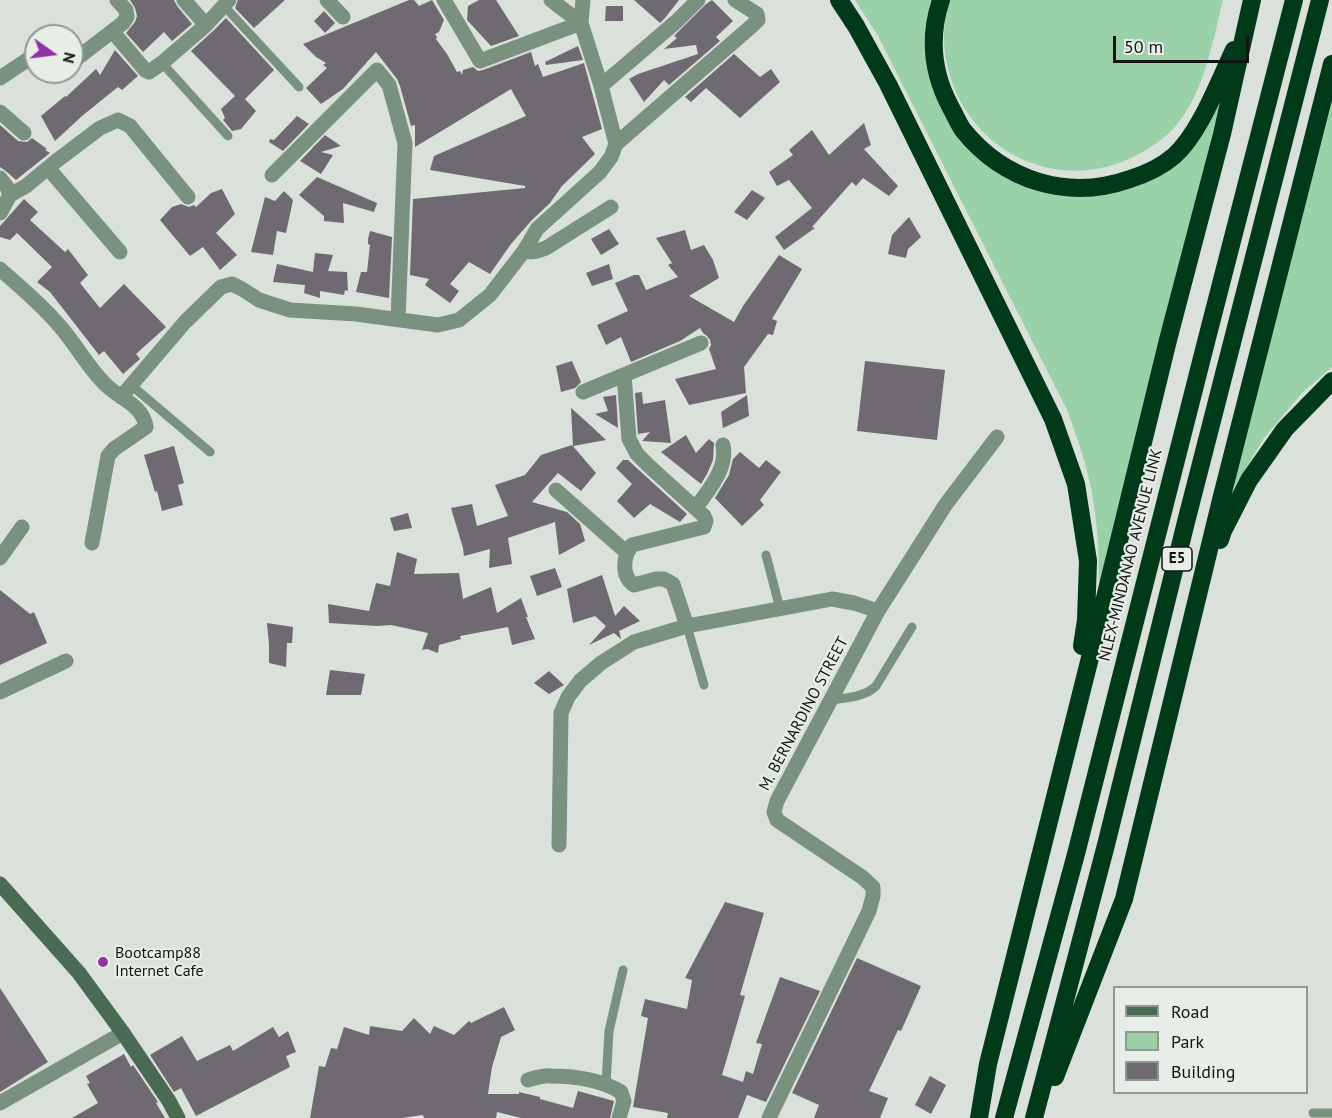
<!DOCTYPE html>
<style>
body{margin:0}
#map{position:relative;width:1332px;height:1118px;overflow:hidden;background:#d9e1da;font-family:"PT Sans",sans-serif}
canvas{display:block}
.legend{position:absolute;left:1113px;top:986px;width:195px;height:108px;box-sizing:border-box;background:#e6eee7;border:2px solid #929792;margin:0;padding:8px 10px;list-style:none;font-size:18px;color:#131513}
.legend li{display:flex;align-items:center;gap:12px;height:30px}
.legend b{width:30px;border:2px solid #929792}
.north{position:absolute;left:24px;top:24px;width:60px;height:60px;box-sizing:border-box;background:#e6eee7;border:2px solid #929792;border-radius:50%;rotate:104deg;font-size:16px;font-weight:700;line-height:24px;text-align:center;color:#131513}
.north::after{content:'';display:block;margin:auto;width:21px;height:27px;background:#8d34a0;clip-path:polygon(50% 0,100% 100%,50% 72%,0 100%)}
.scale{position:absolute;left:1113px;top:36px;width:136px;height:27px;box-sizing:border-box;border:3px solid #131513;border-top:0;padding-left:8px;font-size:18px;line-height:21px;white-space:nowrap;color:#131513;-webkit-text-stroke:4px #e6eee7;paint-order:stroke}
</style>
<div id="map">
<canvas width="1332" height="1118"></canvas>
<ul class="legend">
<li><b style="height:8px;background:#4a6b53"></b>Road</li>
<li><b style="height:16px;background:#9bd1a9"></b>Park</li>
<li><b style="height:16px;background:#6f6a71"></b>Building</li>
</ul>
<div class="north">N</div>
<div class="scale">50 m</div>
</div>
<script>
const g = document.querySelector('canvas').getContext('2d');
g.lineJoin = 'round';
function fill(path, color) { g.fillStyle = color; g.fill(path, 'evenodd'); }
function strokePath(path, color, width, dash) { g.strokeStyle = color; g.lineWidth = width; g.lineCap = dash ? 'butt' : 'round'; g.setLineDash(dash || []); g.stroke(path); }
function write(font, color, halo, rows, align = 'center') {
  g.font = font + ' "PT Sans",sans-serif'; g.lineWidth = 4.5; g.setLineDash([]); g.textBaseline = 'middle'; g.strokeStyle = halo; g.fillStyle = color; for (const [text, x, y, turn = 0] of rows) {
    g.save(); g.translate(x, y); g.rotate((+turn || 0) * Math.PI / 180); g.textAlign = isNaN(turn) ? turn : align; if (halo) g.strokeText(text, 0, 0); g.fillText(text, 0, 0); g.restore();
  }
}
fill(new Path2D(`
 M855 0H931C926 20 922 43 926 64 933 110 975 171 1022 185 1031 187 1044 184 1054 184 1086 182 1118 180 1151 179L1223 89 1099 601C1099 565 1099 530 1092 494 1087 465 1077 437 1067 410L878 36Z
 M950 0H1223C1212 44 1204 96 1172 130 1161 141 1149 149 1135 156 1061 194 974 155 950 76 942 52 942 24 950 0Z
 M1332 100V367L1302 393 1264 438 1226 501 1326 126Z`), '#9bd1a9');
fill(new Path2D(`
 M130 0H174L177 6 192 24 172 41 164 32 143 52 126 33 135 22 137 16 135 8Z
 M238 0H285L254 28 235 8Z
 M409 0H414L419 6 432 0 444 20 439 32 435 34 437 37 436 39 447 54 457 72 460 71 462 75 463 70 473 67 478 71 483 70 531 52 535 66 538 64 543 77 584 63 602 129 582 137 595 154 562 186 550 203 531 221 511 244 490 274 469 262 450 284 459 291 450 303 425 285 429 279 410 275 413 199 525 188V186L430 170 434 156 526 116 511 89 415 147V125L411 126 400 86 397 79 376 52 343 89 321 104 306 88 327 68 323 65 326 63 316 57 303 44Z
 M479 0H496L519 36 491 46 467 20 468 6Z
 M634 0H679L665 18 660 23Z
 M712 0 733 21 716 37 720 41 669 85 664 80 644 102 629 79 638 74 698 54 696 45 664 49 677 38 674 36 706 4Z
 M606 6H623V21H605Z
 M324 11 335 23 325 33 314 21Z
 M226 18 274 70 245 99 256 111 241 129 232 131 223 120 225 118 221 109 235 96 191 51 212 32Z
 M578 46 583 60 546 65 545 62Z
 M115 50 138 76 122 90 118 87 82 116 55 141 41 116 65 96 66 97 96 69 100 75Z
 M734 54 760 77 771 69 780 82 740 118 706 88 691 102 685 97Z
 M297 116 309 124 283 151 269 142 270 139 274 140Z
 M864 123 871 145 864 149 898 186 889 196 863 178 856 186 852 182 812 227 815 228 784 250 775 237 812 208 789 180 777 186 769 172 793 155 789 150 812 130 829 155Z
 M0 125 18 141 27 142 32 138 47 149 45 150 50 153 16 180 7 172 0 167Z
 M325 135 341 146 321 152 333 155 321 174 300 161Z
 M317 177 377 203 374 212 343 203 344 223 324 221V216L299 195Z
 M222 189 235 214 216 233 237 255 220 270 203 247 190 256 160 220 172 207 181 204 189 207 194 205 196 207 211 193Z
 M752 190 765 198 747 220 734 212Z
 M284 191 293 200 286 233 277 231 273 255 251 252 265 197 275 201Z
 M24 199 38 212 30 220 65 252 68 249 88 275 80 283 100 308 124 284 166 327 136 354 140 359 123 374 104 351 99 355 50 292 37 282 52 267 17 233 10 240 0 237V226Z
 M909 217 921 237 908 249 906 258 888 254 892 235Z
 M609 229 619 244 601 255 591 239Z
 M685 230 691 250 704 245 713 260 719 278 689 296 734 322 743 306 779 255 802 269 772 319 777 321 773 335 768 334 744 367 746 393 689 405 675 379 716 369 709 349 711 345 710 340 707 336 703 333 700 328 680 341 631 362 621 337 606 345 597 325 628 311 615 283 634 275H639L646 290 678 277 668 265 672 263 656 238Z
 M370 231 392 237 389 298 356 292 361 272H367L370 245 368 244V239Z
 M315 253 333 255 328 271 347 272 348 291 345 290 344 295 320 291V298L304 293 305 285 273 282 277 264 313 272Z
 M609 264 613 279 592 286 586 273Z
 M572 361 581 382 575 388 561 392 556 366Z
 M865 361 945 370 937 440 857 431Z
 M642 392 643 404 665 400 671 443 642 441 650 432 638 434 635 393Z
 M616 395 618 428 595 414 608 411 603 397Z
 M747 395 749 416 723 428 721 412Z
 M571 408 589 424 606 440 573 446Z
 M686 435 696 453 709 439 714 443 713 460 707 474 701 484 661 452Z
 M572 445 596 473 581 491 558 473 532 502 567 512 580 524 585 541 559 555 555 522 508 538 512 564 489 568 490 549 464 556 463 548 451 508 472 504 477 526 508 516 495 485 525 475 541 455Z
 M174 446 184 483 178 485 183 505 162 511 157 491 155 492 144 455Z
 M740 452 759 468 766 460 781 472 760 500 764 505 742 526 715 498 729 475 733 459Z
 M623 460H628L687 514 680 522 650 504 634 518 617 501 632 484 616 468Z
 M408 513 412 528 394 531 390 518Z
 M397 552 417 559 414 574 459 573 463 599 491 587 497 613 521 598 528 617H526L535 639 512 645 508 627 460 636 461 639 439 645 438 653 427 649 422 650 428 633 391 625 377 626 329 623 328 604 369 611 376 583 390 586Z
 M555 568 562 587 537 596 530 576Z
 M602 575 615 616 624 606 640 621 619 631 621 638V639L614 633 589 645 606 626 595 616 573 623 567 589Z
 M0 590 30 614 34 612 47 643 0 665Z
 M267 623 293 627 292 643H287L286 667 269 663V645Z
 M330 670 365 674 361 695H326Z
 M549 671 564 685 549 694 534 683Z
 M725 902 764 913 740 995 745 996 722 1075 743 1082 746 1071 753 1074 762 1044 756 1043 780 977 820 991 766 1102 747 1095 738 1118H667L668 1113 633 1107 648 1018 641 1016 645 999 687 1009 692 980 685 978Z
 M857 958 921 986 901 1031 898 1030 869 1091 888 1098 880 1118H814L819 1105 792 1093Z
 M0 988 48 1062 0 1092Z
 M504 1007 515 1030 501 1037 492 1067 488 1094H519V1092L540 1097V1099L573 1108 578 1091 614 1101 610 1118H521L497 1112 496 1118H424L423 1115 402 1118H310L319 1066 325 1067 331 1048 337 1049 344 1027 369 1035 370 1026 402 1031 414 1018 430 1034 434 1026 454 1035 469 1021 471 1023Z
 M273 1027 279 1037 288 1031 296 1052 286 1056 290 1067 196 1116 181 1088 174 1092 150 1055 182 1036 197 1061 230 1045 233 1051Z
 M124 1054 131 1067 133 1065 158 1102 156 1103 165 1118H72L98 1103 87 1084 90 1083 86 1076Z
 M930 1076 946 1085 931 1114 915 1105Z`), '#6f6a71');
strokePath(new Path2D(`
 M224 6 299 87
 M162 63 228 136
 M131 385 210 452
 M766 555 780 609
 M687 626 704 685
 M831 700C846 698 865 697 876 686L912 627
 M606 1084 609 1031 623 970
 M1313 1113H1332`), '#7a9180', 9);
strokePath(new Path2D(`
 M184 0 206 25
 M327 0 343 17
 M444 0 480 61 581 23
 M551 0 581 23
 M583 0 581 23 601 86 616 144
 M113 32 145 70 149 72 162 63 206 25 229 0
 M72 60 76 59 123 23 127 17 126 10 117 0
 M0 78 36 54
 M601 86 677 21 698 0
 M0 112 24 133
 M48 168 120 252
 M272 175 377 70 389 85 405 143 398 319
 M0 178 7 187 10 195 0 213
 M10 195 26 186 55 162 100 128 118 120 130 126 188 197
 M524 251C532 253 538 251 546 248L611 207
 M0 269C19 286 40 303 57 323 75 342 87 367 106 385 120 399 143 405 146 427L114 449 108 456 92 543
 M624 375 629 439 637 454 649 466 704 516 706 521 704 527 632 545C623 556 621 576 634 585L656 579H664L673 584 687 626
 M583 392 701 343
 M121 397 185 322 221 287 232 284 242 289 259 300 290 310 356 314 438 325 459 320 490 295 524 251 537 229 600 172 611 157 616 144 754 24 758 20 757 14 735 0
 M556 490 626 552
 M696 508C708 490 728 469 723 445
 M0 558 22 527
 M0 692 66 661
 M559 845 561 713 568 697 580 681 601 663 634 642 687 626 832 599 854 603 878 611
 M528 1080C535 1078 544 1075 551 1076 575 1076 601 1080 621 1092L624 1101 619 1118
 M0 1103 123 1033
 M769 1118 869 911 873 896V887L862 877 777 820 774 812 777 801 878 611 946 504 997 437`), '#7a9180', 15);
strokePath(new Path2D(`
 M0 884 79 973 123 1033 169 1101 178 1118`), '#4a6b53', 15);
strokePath(new Path2D(`
 M839 0 856 26 888 84 1053 419 1076 484 1088 561 1086 620 1082 646
 M941 0C929 36 932 72 950 106 954 113 958 123 963 130 1004 181 1068 201 1130 179 1146 174 1161 167 1174 156 1200 133 1219 81 1234 50
 M1220 540 1223 531 1249 480 1285 429 1332 381
 M1055 1077 1124 899 1221 500 1332 64
 M979 1118 988 1064 1104 602 1168 340 1222 134 1252 0
 M1004 1118 1076 854 1205 346 1294 0
 M1034 1118 1106 845 1186 522 1320 0`), '#003a1a', 18);
for (const [x, y, r, color] of [
 [103,962,6,"#8d34a0"]
]) { const dot = new Path2D(); dot.arc(x, y, r, 0, 2 * Math.PI); g.fillStyle = color; g.fill(dot); strokePath(dot, '#e6eee7', 2); }
for (const [x, y, w] of [
 [1177,559,30]
]) { const box = new Path2D(); box.roundRect(x - w / 2, y - 12, w, 24, 4.5); g.fillStyle = '#e6eee7'; g.fill(box); strokePath(box, '#131513', 1.5); }
write('bold 15px', '#131513', null, [
 ["E5",1177,559]
]);
write('16px', '#131513', '#e6eee7', [
 ["NLEX-MINDANAO AVENUE LINK",1131,555,-76],
 ["M. BERNARDINO STREET",804,714,-62]
]);
write('16px', '#131513', '#e6eee7', [
 ["Bootcamp88",115,953],
 ["Internet Cafe",115,971]
], 'left');
</script>
